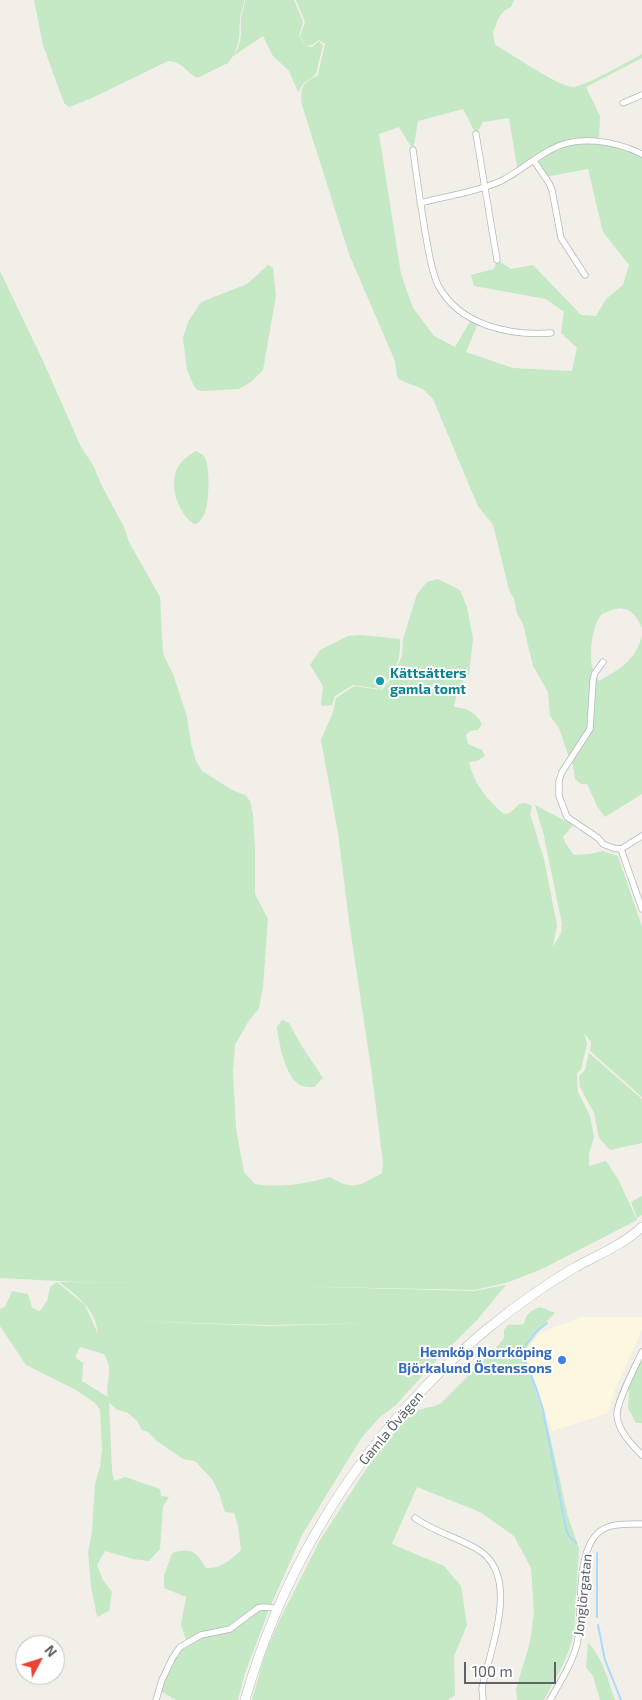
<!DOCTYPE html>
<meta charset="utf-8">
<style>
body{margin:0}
#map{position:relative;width:642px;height:1700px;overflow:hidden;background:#f1efe8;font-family:"Exo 2",sans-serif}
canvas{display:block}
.north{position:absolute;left:15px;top:1635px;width:50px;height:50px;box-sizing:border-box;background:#fff;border:1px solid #bfc1c3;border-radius:50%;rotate:50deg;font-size:14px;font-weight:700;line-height:20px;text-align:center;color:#5f6368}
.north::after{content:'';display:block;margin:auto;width:18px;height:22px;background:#ea4335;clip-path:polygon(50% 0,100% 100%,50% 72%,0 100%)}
.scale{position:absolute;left:464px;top:1662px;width:92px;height:22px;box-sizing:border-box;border:2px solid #5f6368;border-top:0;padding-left:6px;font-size:15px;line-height:18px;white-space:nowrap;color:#5f6368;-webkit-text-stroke:4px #fff;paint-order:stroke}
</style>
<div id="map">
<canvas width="642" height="1700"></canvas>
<div class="north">N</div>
<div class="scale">100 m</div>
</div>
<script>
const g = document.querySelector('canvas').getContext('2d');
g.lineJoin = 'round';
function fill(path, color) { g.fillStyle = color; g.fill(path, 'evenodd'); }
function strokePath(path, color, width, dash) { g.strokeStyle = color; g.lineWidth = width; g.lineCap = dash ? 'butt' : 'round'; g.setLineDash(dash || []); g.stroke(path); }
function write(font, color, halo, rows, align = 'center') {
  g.font = font + ' "Exo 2",sans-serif'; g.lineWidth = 4; g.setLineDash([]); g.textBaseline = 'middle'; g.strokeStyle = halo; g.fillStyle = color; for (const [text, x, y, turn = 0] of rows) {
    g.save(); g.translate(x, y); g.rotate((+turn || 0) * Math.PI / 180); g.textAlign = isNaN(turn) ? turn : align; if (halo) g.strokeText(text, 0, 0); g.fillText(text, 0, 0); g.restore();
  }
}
fill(new Path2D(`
 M581 1317H642V1330L616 1387 608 1413 552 1431 525 1352 540 1333Z`), '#fef7e0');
fill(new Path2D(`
 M34 0H244C244 8 240 12 240 19 239 34 240 41 234 55 242 44 241 33 241 20 241 13 245 8 245 0H294L303 22 299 36 306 46 300 36 305 22 296 0H514L511 7 505 10 499 17 493 32 495 45C511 53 558 87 573 87 584 87 629 61 642 54V58L586 87 600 116 599 141 642 154V628C636 613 626 603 609 611 609 611 603 614 602 614 592 624 589 653 592 667 593 671 596 677 599 681 620 669 635 661 642 636V794L605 817 597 806 587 784H581L575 779 573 765 567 752 559 728 550 716 548 692 533 666 523 624 517 613 514 599 509 590 493 525C488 517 481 512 477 504L433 399 423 389 400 380 397 376 395 361 349 254 302 105C300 87 302 83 318 75L325 44 319 40 312 45 306 46 312 47 319 41 323 45 316 74 304 83 298 92 289 71 273 56 263 36 232 57 228 63 197 78C185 71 183 62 168 61L92 98 69 107 64 103 43 45ZM463 109 476 134 483 122 509 118 518 172 534 161 545 177 588 169 603 232 629 265 623 285 606 299 596 316 581 315 533 265 511 269 497 260 494 269 471 275 474 286 546 299 564 312 561 333 577 348 572 371 513 368 466 352 479 321 472 318 455 347 434 336 413 308 401 274 379 134 399 127 413 150 418 121Z
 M268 265 273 268 276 296 263 370 251 382 239 389 204 391 197 390 193 384 187 370 183 338 188 322 201 302 247 284Z
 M0 271 44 363 81 447 93 465 103 488 124 527 129 542 160 597 163 654 173 674 187 717 191 744 196 761 202 771 232 790 245 795 250 801 253 815 255 849V894L268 919 263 987 259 1008 248 1022 235 1045 233 1072 236 1129 244 1172 255 1184C280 1188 305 1184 330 1177 353 1191 359 1186 382 1173L383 1163 372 1075 349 921 338 833 321 740 333 712 336 698 354 686 382 690 395 673 402 655 403 639 417 594 427 582 438 579 460 590 467 607 473 638 469 674 458 687 454 707C468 708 475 712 482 724L478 730 470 731 466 735 468 744 482 750 485 756 477 761 469 762C474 784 487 800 504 814L510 813 519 804 526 803 532 806 530 814 544 859 557 925 553 947 561 933 562 924 544 836 535 805 573 825 563 837 566 844 574 855 589 854 603 851 618 856 642 927V1097L590 1051 591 1042 584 1033 587 1044 581 1069 577 1074 578 1092 590 1116 594 1137 589 1153V1166L606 1161 618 1179 637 1220 542 1269 509 1282 475 1290 282 1286 474 1291 506 1285 477 1320 431 1366 396 1405 380 1417 362 1437 302 1535 270 1607 244 1676 238 1700H176L159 1690 172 1659 187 1643 181 1625 186 1597 164 1588V1576L172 1553C192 1547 196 1552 206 1568 221 1569 231 1560 241 1550L238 1525 234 1513 225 1512 219 1493 212 1479 195 1461 183 1459 157 1441 148 1432 142 1430 137 1421 128 1413 116 1409 109 1402 112 1471 114 1481 125 1477 160 1489 161 1496 169 1497 163 1506 160 1549 149 1561 133 1559 105 1551 97 1565 103 1580 112 1592 109 1611 97 1617 91 1586 88 1552 92 1532 95 1484 100 1467 102 1450 100 1410 95 1403 76 1390 26 1365 0 1326V1309L5 1307 12 1291 28 1294 32 1308 40 1311 47 1301 50 1287 57 1282 85 1305 98 1334C96 1309 77 1296 59 1282L203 1284 78 1282 0 1278ZM123 1321 270 1325 378 1323 270 1326ZM80 1347 104 1354C115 1373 105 1379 108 1397L82 1381 83 1363 76 1358V1355Z
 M196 451C199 453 203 454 205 458 210 468 209 498 206 509 205 514 202 519 198 523L194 524C178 513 168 485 178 467 182 460 189 455 196 451Z
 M361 635 400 639C401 663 395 670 381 689L353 685 335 696 332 705 321 706 323 686 310 665 320 650 348 636Z
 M282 1020 289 1023 301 1045 323 1078 314 1087C311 1087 306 1087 303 1086 285 1081 279 1042 277 1027Z
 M589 1053 642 1099V1143L610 1150 599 1138 594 1113 580 1087 579 1076 585 1070Z
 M642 1196V1215L637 1218 631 1202Z
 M540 1307 555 1313 543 1325 523 1352 549 1432 568 1517 579 1548 574 1633C568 1658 556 1678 544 1700H517L516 1689 530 1642 534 1613 531 1568 514 1536 480 1512 417 1487 392 1544 444 1566 461 1586 467 1625 454 1656 455 1695 448 1700H252L266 1651 281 1617 320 1540 378 1451 411 1414C419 1408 431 1408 440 1404L495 1349 504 1338V1330L508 1325C514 1324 518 1326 524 1324 526 1314 530 1311 540 1307Z
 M642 1357V1423H636L628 1408 629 1388Z
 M588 1643C602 1656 609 1682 615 1700H600L593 1676 586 1667Z`), '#c5e8c5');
strokePath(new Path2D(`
 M547 1323 536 1332 521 1351 536 1388 543 1410 566 1529 569 1536 576 1543
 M597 1617V1553
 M598 1625 605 1660 621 1700`), '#aadaff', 2);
const street = new Path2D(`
 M623 103 642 95
 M476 134 497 260
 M413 150C417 179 421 208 426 237 429 253 431 270 438 285 459 325 509 336 551 333
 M534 161 549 183 552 190 561 238 585 275
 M420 203C447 196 477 192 501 181 519 172 533 159 550 150 577 134 615 141 642 154
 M603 662 595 673 593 680 590 729 562 772 559 781V796L567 817 598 838 603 844 613 848 621 849
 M642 836 621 849 642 909
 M642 1352C636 1365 616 1403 617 1415 618 1431 632 1445 642 1455
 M415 1518C434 1532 457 1537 477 1549 522 1575 490 1649 482 1688L483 1700
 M156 1700 162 1680 172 1659 180 1647 201 1635 230 1629 258 1608 263 1607 278 1608
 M550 1700C560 1682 572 1664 577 1644 584 1614 572 1539 608 1527 618 1523 631 1524 642 1524`);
const secondary = new Path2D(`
 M245 1700C279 1581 343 1471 429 1383 449 1363 469 1343 491 1326 517 1305 545 1285 574 1268 597 1255 623 1245 642 1227`);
strokePath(street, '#b5b8bc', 7);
strokePath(secondary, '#b6babf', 10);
strokePath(street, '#fff', 5.5);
strokePath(secondary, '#fff', 9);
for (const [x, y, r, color] of [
 [380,681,5,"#0f9aa8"],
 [562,1360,5,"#3f7fe0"]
]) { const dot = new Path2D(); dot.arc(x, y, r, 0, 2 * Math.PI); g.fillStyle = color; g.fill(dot); strokePath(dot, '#fff', 2); }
write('bold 14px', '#0d838f', '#fff', [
 ["Kättsätters",390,673],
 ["gamla tomt",390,689]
], 'left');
write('bold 14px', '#366cbe', '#fff', [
 ["Hemköp Norrköping",552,1352],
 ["Björkalund Östenssons",552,1368]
], 'right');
write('14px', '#5f6368', '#fff', [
 ["Gamla Övägen",391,1428,-50],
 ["Jonglörgatan",583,1595,-84]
]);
</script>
